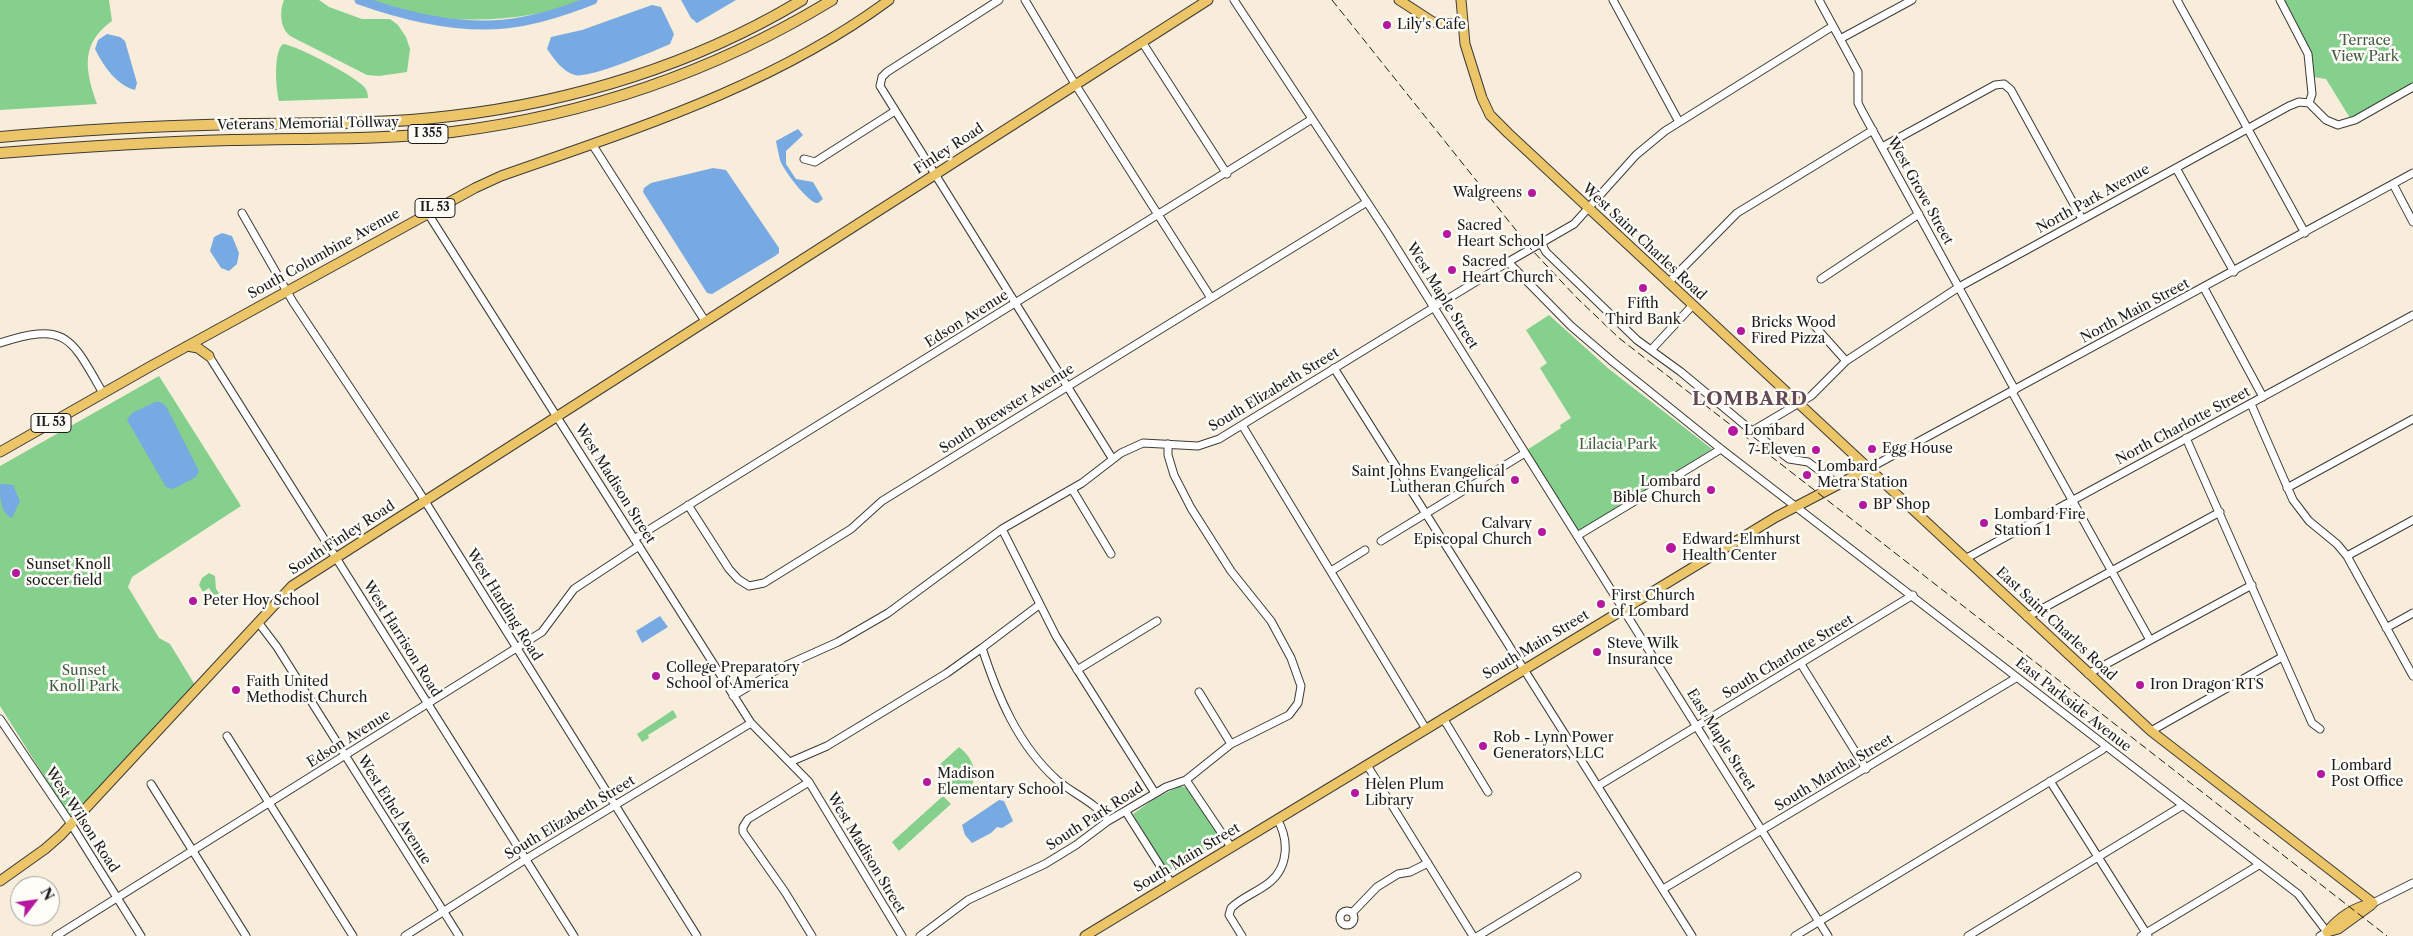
<!DOCTYPE html>
<style>
body{margin:0}
#map{position:relative;width:2413px;height:936px;overflow:hidden;background:#f8ecdb;font-family:"Libre Caslon Text",serif}
canvas{display:block}
.north{position:absolute;left:10px;top:876px;width:50px;height:50px;box-sizing:border-box;background:#fdfcf7;border:1px solid #a3a29f;border-radius:50%;rotate:60deg;font-size:14px;font-weight:700;line-height:20px;text-align:center;color:#1c1c1c}
.north::after{content:'';display:block;margin:auto;width:18px;height:22px;background:#b5179e;clip-path:polygon(50% 0,100% 100%,50% 72%,0 100%)}
</style>
<div id="map">
<canvas width="2413" height="936"></canvas>
<div class="north">N</div>
</div>
<script>
const g = document.querySelector('canvas').getContext('2d');
g.lineJoin = 'round';
function fill(path, color) { g.fillStyle = color; g.fill(path, 'evenodd'); }
function strokePath(path, color, width, dash) { g.strokeStyle = color; g.lineWidth = width; g.lineCap = dash ? 'butt' : 'round'; g.setLineDash(dash || []); g.stroke(path); }
function write(font, color, halo, rows, align = 'center') {
  g.font = font + ' "Libre Caslon Text",serif'; g.lineWidth = 5; g.setLineDash([]); g.textBaseline = 'middle'; g.strokeStyle = halo; g.fillStyle = color; for (const [text, x, y, turn = 0] of rows) {
    g.save(); g.translate(x, y); g.rotate((+turn || 0) * Math.PI / 180); g.textAlign = isNaN(turn) ? turn : align; if (halo) g.strokeText(text, 0, 0); g.fillText(text, 0, 0); g.restore();
  }
}
fill(new Path2D(`
 M0 0H109L112 21C80 44 85 70 97 104L0 110Z
 M284 0H319L329 7 362 19H390L398 25 406 37 410 49 407 72 379 76 367 75 292 37C280 30 279 12 284 0Z
 M369 0H588C543 16 491 23 443 18 418 15 393 6 369 0Z
 M2283 0H2413V84L2350 118 2326 79 2313 77Z
 M283 44C296 45 352 75 361 84 366 88 368 92 368 98L279 101C276 89 273 52 283 44Z
 M1549 315 1609 369 1712 449 1579 532 1527 450 1561 428 1560 425 1571 418 1540 368 1547 363 1526 330Z
 M159 376 241 506 132 577 128 587 159 638 170 644 195 685 71 819 0 706V466Z
 M209 573 215 576 216 589 219 593 211 602 207 596 212 593 209 588 203 592 199 585 202 578Z
 M673 710 677 717 648 735 649 738 642 742 637 734Z
 M959 747C977 761 981 783 961 797L938 775 937 767Z
 M1180 786 1188 788 1205 810 1223 842 1169 875 1133 814 1154 799Z
 M943 796 951 804 899 851 892 842Z`), '#86d08d');
fill(new Path2D(`
 M681 0H736L697 23 691 18Z
 M652 5 661 7 674 34 670 44C654 51 589 79 575 75 563 72 554 59 547 49L551 37 582 30Z
 M107 34 120 37 125 41 137 83 135 90C116 85 103 65 95 49L98 40Z
 M798 129 803 135 786 151V164L796 179 813 182 823 199 818 203C810 205 783 170 780 160 779 155 777 147 776 141Z
 M713 168 726 170 779 248V253L775 256 712 294 707 293 643 192 644 188 651 183Z
 M222 233 232 236 239 253 237 264 229 271 221 268 210 251 214 237Z
 M155 402H160L166 406 199 471 196 477 173 489 166 487 127 420 132 413Z
 M0 484 13 485 20 501 12 518C0 513 0 497 0 484Z
 M660 616 668 627 642 643 636 631Z
 M999 800 1004 801 1013 821 1002 828 997 827 991 833 972 843 965 835 962 825Z`), '#77a9e3');
strokePath(new Path2D(`
 M359 0C404 16 456 29 505 24 535 21 565 11 593 0`), '#77a9e3', 9);
const minor = new Path2D(`
 M999 0 887 72 882 77 880 86 1112 458
 M1025 0 1075 84 1211 298
 M1234 0 1386 231 1828 936
 M1613 0 1679 122
 M1819 0 1858 72V103L1862 111 2015 390
 M2177 0 2305 233
 M2280 0 2308 54 2312 94 2309 103
 M1840 39 1912 0
 M1142 42 1227 174
 M592 144 705 321
 M1882 147 1995 85 2004 84 2011 90 2082 219
 M804 159 815 162 895 111
 M2176 168 2234 272
 M2393 184 2413 222
 M427 212 751 723 809 782 902 936
 M242 213 293 302 418 490 697 936
 M1541 243 1546 252 1637 340 1681 372 1752 431 1789 459 1808 462 1839 485
 M1508 262 1571 326 1613 362 1721 449 2298 894 2327 932 2320 936
 M1821 279 1919 214
 M1668 283 1737 213 1873 130
 M2204 288 2263 397
 M1812 323 1846 361
 M0 343C67 321 71 338 103 393
 M1651 350 1692 306
 M209 356 574 936
 M1334 368 1692 936
 M2012 392 2150 640
 M2251 404 2293 500 2309 521 2337 544 2347 556 2413 676
 M1242 425 1426 729
 M1752 431 1811 396 1846 361 1959 287 2289 106 2299 102 2309 103 2326 120 2338 125 2355 120 2413 87
 M2186 438 2312 723 2320 729
 M1868 469 2413 173
 M2287 488 2413 419
 M1072 489 1111 554
 M688 505 729 569 738 579 749 586 764 583 851 529 882 501 1367 202
 M1002 529 1056 636 1155 793
 M1577 536 1721 449
 M634 539 1312 119
 M1381 541 1525 453
 M2347 556 2413 520
 M1965 559 2413 315
 M1331 571 1365 550
 M1039 605 982 648C998 697 1018 745 1057 780 1073 794 1097 803 1108 821
 M2027 617 2220 512
 M258 622 277 647 459 936
 M2386 628 2413 613
 M1801 664 1866 769
 M1077 670 1157 621
 M2088 674 2252 585
 M1199 692 1231 744
 M733 696 780 668 838 642 888 613 1002 529 1082 483 1121 453 1143 443 1198 446 1219 439 1508 262 1574 224 1636 155 1665 131 1833 26
 M1443 718 1488 792
 M0 719 71 824 141 936
 M2151 731 2282 657
 M227 736 353 936
 M790 762 827 746 947 673 982 648
 M1367 765 1473 936
 M1186 780 1231 847
 M2050 781 2148 936
 M809 782 748 819 743 827V832L785 892 812 936
 M151 784 246 936
 M1598 786 1913 595
 M1126 812 1171 883
 M1663 889 2016 678
 M2373 903 2413 883
 M1340 918a7 7 0 1 1 14 0a7 7 0 1 1-14 0Z
 M1353 912 1377 887 1398 874 1410 872 1428 863
 M56 936 542 632 574 589 639 546
 M405 936 526 859 751 723
 M920 936 968 900 1045 864 1076 845 1108 821 1166 787 1186 780 1231 744 1289 715 1298 703 1301 686 1291 658 1271 621 1231 571 1191 508 1174 475 1168 455V444
 M1242 936 1229 915 1231 908C1242 897 1258 892 1270 882 1289 866 1289 839 1277 819
 M1478 936 1577 876
 M1795 936 2102 750 2106 746
 M1968 936 2182 806
 M2141 936 2259 865`);
const major = new Path2D(`
 M1399 0 1433 22 1462 25
 M1461 0 1465 44 1482 98 1490 115 1508 133 2151 731 2373 903
 M187 346 198 348 209 356
 M0 452 151 366 475 188 501 176C635 129 773 86 889 0
 M0 881 45 849 61 835 292 586 1208 0
 M2327 932C2339 917 2355 907 2373 903
 M2327 932 2338 929 2371 905
 M1085 936 1776 517 1868 469`);
const highway = new Path2D(`
 M0 137C78 130 157 126 236 124 307 123 379 125 451 116 573 102 696 64 802 0
 M0 153C77 147 155 142 232 140 305 138 379 140 452 132 587 115 716 71 832 0`);
strokePath(minor, '#3d3b39', 9);
strokePath(major, '#3d3b39', 11);
strokePath(highway, '#3d3b39', 12);
strokePath(minor, '#fff', 7);
strokePath(major, '#edc569', 9);
strokePath(highway, '#edc569', 10);
strokePath(new Path2D(`
 M1332 0 1531 249 1577 298 1619 338 2387 936`), '#1c1c1c', 1, [8, 4]);
for (const [x, y, r, color] of [
 [1387,25,5,"#b5179e"],
 [1532,193,5,"#b5179e"],
 [1447,234,5,"#b5179e"],
 [1452,270,5,"#b5179e"],
 [1643,288,5,"#b5179e"],
 [1741,331,5,"#b5179e"],
 [1733,431,6,"#b5179e"],
 [1872,449,5,"#b5179e"],
 [1816,450,5,"#b5179e"],
 [1807,475,5,"#b5179e"],
 [1515,480,5,"#b5179e"],
 [1711,490,5,"#b5179e"],
 [1863,505,5,"#b5179e"],
 [1984,523,5,"#b5179e"],
 [1542,532,5,"#b5179e"],
 [1671,548,6,"#b5179e"],
 [16,573,5,"#b5179e"],
 [193,601,5,"#b5179e"],
 [1601,604,5,"#b5179e"],
 [1597,652,5,"#b5179e"],
 [656,676,5,"#b5179e"],
 [2140,685,5,"#b5179e"],
 [236,690,5,"#b5179e"],
 [1483,746,5,"#b5179e"],
 [2321,774,5,"#b5179e"],
 [927,782,5,"#b5179e"],
 [1355,793,5,"#b5179e"]
]) { const dot = new Path2D(); dot.arc(x, y, r, 0, 2 * Math.PI); g.fillStyle = color; g.fill(dot); strokePath(dot, '#fdfcf7', 2); }
for (const [x, y, w] of [
 [428,134,40],
 [435,208,40],
 [51,423,40]
]) { const box = new Path2D(); box.roundRect(x - w / 2, y - 9.5, w, 19, 4); g.fillStyle = '#fdfcf7'; g.fill(box); strokePath(box, '#1c1c1c', 1); }
write('bold 12px', '#1c1c1c', null, [
 ["I 355",428,134],
 ["IL 53",435,208],
 ["IL 53",51,423]
]);
write('14px', '#1c1c1c', '#fdfcf7', [
 ["Lily's Cafe",1397,25],
 ["Walgreens",1522,193,"right"],
 ["Sacred",1457,226],
 ["Heart School",1457,242],
 ["Sacred",1462,262],
 ["Heart Church",1462,278],
 ["Fifth",1643,304,"center"],
 ["Third Bank",1643,320,"center"],
 ["Bricks Wood",1751,323],
 ["Fired Pizza",1751,339],
 ["Lombard",1744,431],
 ["Egg House",1882,449],
 ["7-Eleven",1806,450,"right"],
 ["Lombard",1817,467],
 ["Metra Station",1817,483],
 ["Saint Johns Evangelical",1505,472,"right"],
 ["Lutheran Church",1505,488,"right"],
 ["Lombard",1701,482,"right"],
 ["Bible Church",1701,498,"right"],
 ["BP Shop",1873,505],
 ["Lombard Fire",1994,515],
 ["Station 1",1994,531],
 ["Calvary",1532,524,"right"],
 ["Episcopal Church",1532,540,"right"],
 ["Edward-Elmhurst",1682,540],
 ["Health Center",1682,556],
 ["Sunset Knoll",26,565],
 ["soccer field",26,581],
 ["First Church",1611,596],
 ["of Lombard",1611,612],
 ["Peter Hoy School",203,601],
 ["Steve Wilk",1607,644],
 ["Insurance",1607,660],
 ["College Preparatory",666,668],
 ["School of America",666,684],
 ["Faith United",246,682],
 ["Methodist Church",246,698],
 ["Iron Dragon RTS",2150,685],
 ["Rob - Lynn Power",1493,738],
 ["Generators, LLC",1493,754],
 ["Lombard",2331,766],
 ["Post Office",2331,782],
 ["Madison",937,774],
 ["Elementary School",937,790],
 ["Helen Plum",1365,785],
 ["Library",1365,801]
], 'left');
write('14px', '#415b44', '#fdfcf7', [
 ["Terrace",2365,41],
 ["View Park",2365,57],
 ["Lilacia Park",1618,445],
 ["Sunset",84,671],
 ["Knoll Park",84,687]
]);
write('14px', '#1c1c1c', '#fdfcf7', [
 ["Veterans Memorial Tollway",308,124,-1],
 ["Finley Road",949,149,-33],
 ["West Grove Street",1920,191,61],
 ["North Park Avenue",2093,199,-29],
 ["West Saint Charles Road",1644,242,43],
 ["South Columbine Avenue",324,254,-29],
 ["West Maple Street",1442,296,58],
 ["North Main Street",2135,311,-28],
 ["Edson Avenue",967,319,-32],
 ["South Elizabeth Street",1274,390,-31],
 ["South Brewster Avenue",1007,409,-32],
 ["North Charlotte Street",2183,426,-28],
 ["West Madison Street",615,484,58],
 ["South Finley Road",342,538,-33],
 ["West Harding Road",504,605,58],
 ["East Saint Charles Road",2056,624,43],
 ["West Harrison Road",402,639,58],
 ["South Main Street",1536,645,-31],
 ["South Charlotte Street",1788,657,-31],
 ["East Parkside Avenue",2073,705,38],
 ["Edson Avenue",349,739,-32],
 ["East Maple Street",1721,740,58],
 ["South Martha Street",1834,773,-31],
 ["West Ethel Avenue",394,810,58],
 ["South Park Road",1095,817,-33],
 ["South Elizabeth Street",570,818,-31],
 ["West Wilson Road",82,820,57],
 ["West Madison Street",866,853,59],
 ["South Main Street",1187,858,-31]
]);
g.letterSpacing = '1px';
write('bold 19px', '#644a55', '#fdfcf7', [
 ["LOMBARD",1750,400]
]);
g.letterSpacing = '0px';
</script>
